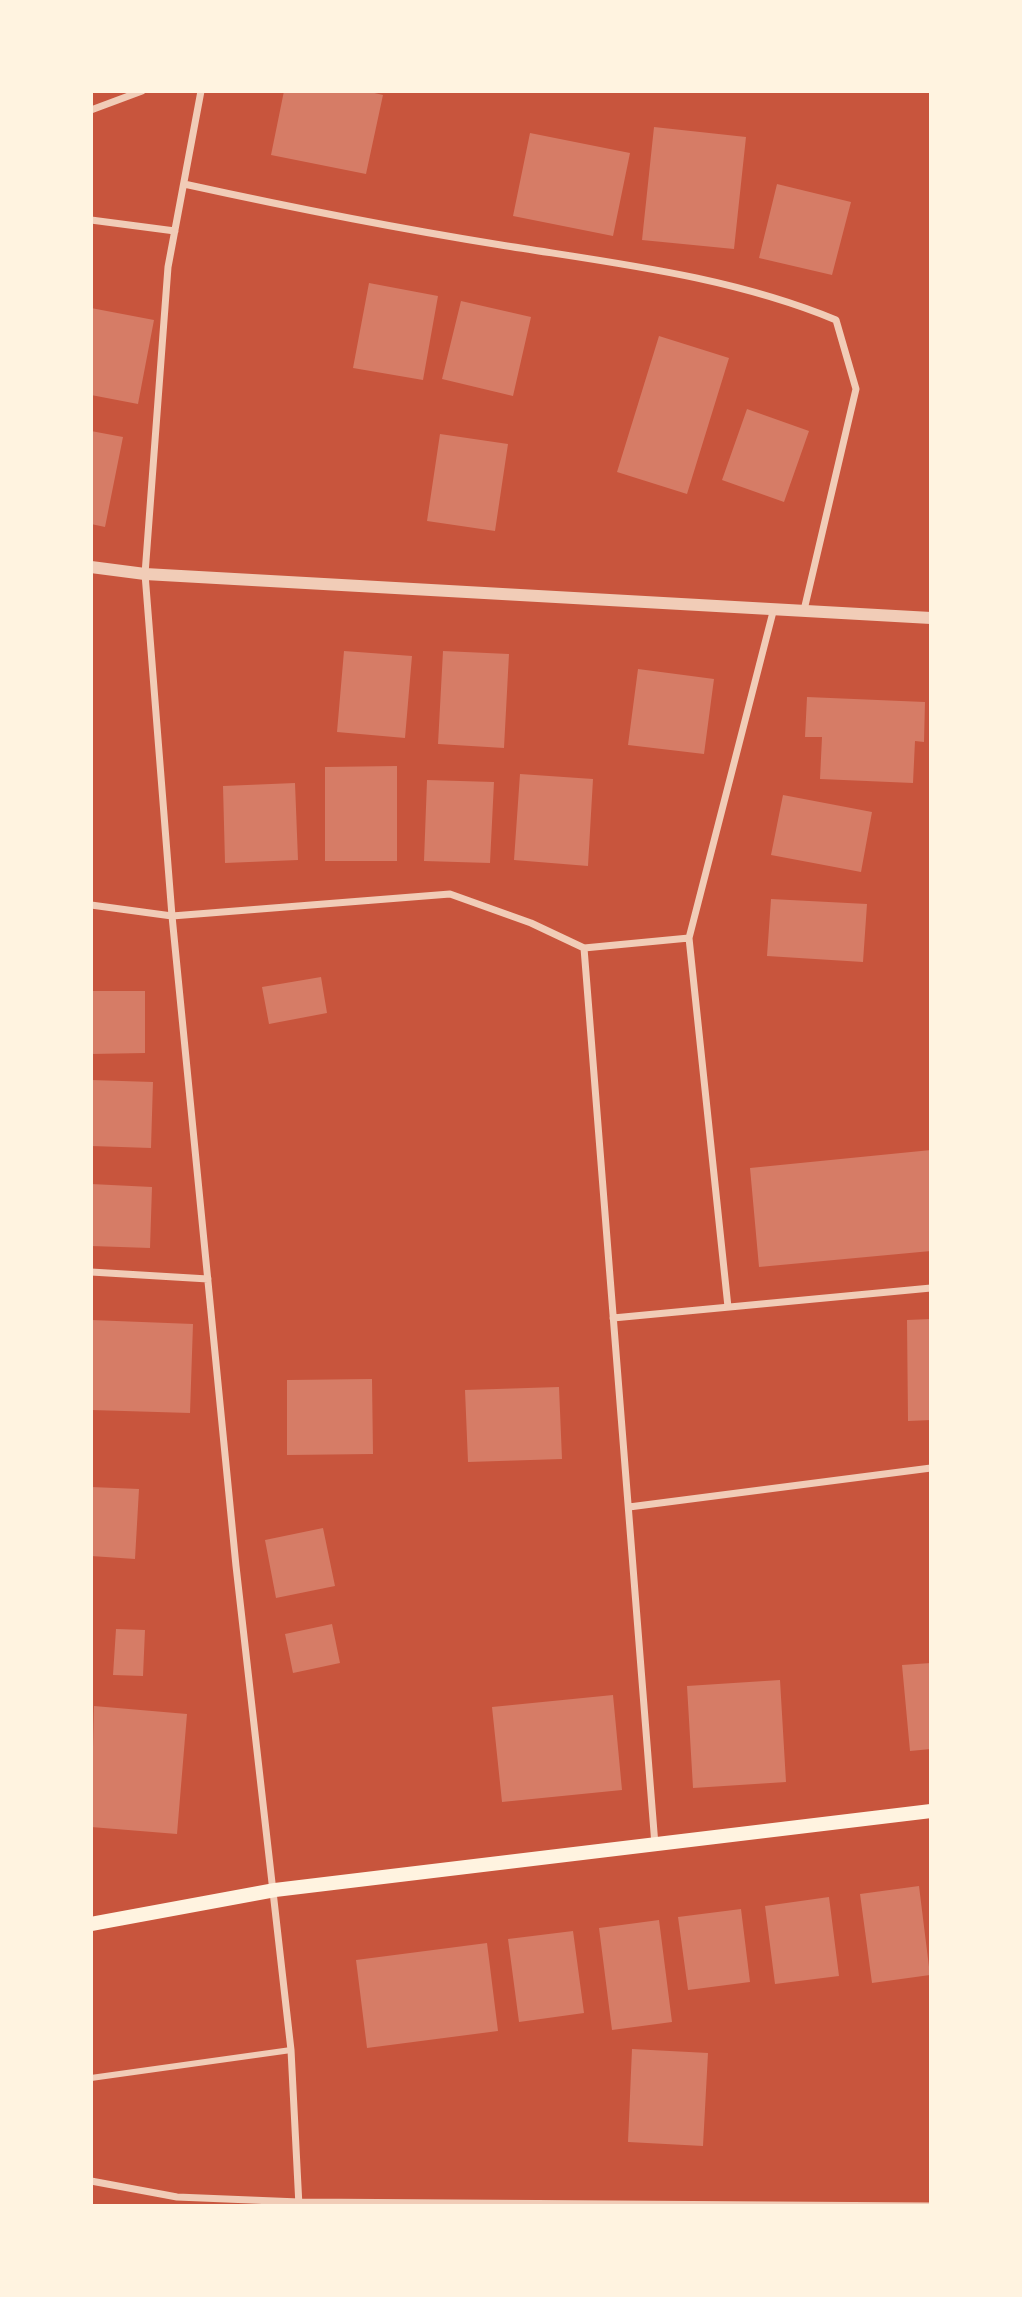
<!DOCTYPE html>
<style>
body{margin:0}
#map{position:relative;width:1022px;height:2297px;overflow:hidden;background:#c8553d;font-family:Mulish,sans-serif}
canvas{display:block}
.frame{position:absolute;inset:0;border:93px solid #fff3e0;pointer-events:none}
</style>
<div id="map">
<canvas width="1022" height="2297"></canvas>
<div class="frame"></div>
</div>
<script>
const g = document.querySelector('canvas').getContext('2d');
g.lineJoin = 'round';
function fill(path, color) { g.fillStyle = color; g.fill(path, 'evenodd'); }
function strokePath(path, color, width, dash) { g.strokeStyle = color; g.lineWidth = width; g.lineCap = dash ? 'butt' : 'round'; g.setLineDash(dash || []); g.stroke(path); }
fill(new Path2D(`
 M284 91H366L383 95 366 174 271 155Z
 M654 127 746 137 734 249 642 240Z
 M530 133 630 153 613 236 513 216Z
 M777 184 851 202 832 275 759 258Z
 M369 283 438 296 423 380 353 368Z
 M461 301 531 317 513 396 442 379Z
 M91 308 154 320 138 404 91 395Z
 M659 336 729 358 687 494 617 472Z
 M747 409 809 431 784 502 722 480Z
 M91 431 123 437 105 527 91 524Z
 M440 434 508 444 495 531 427 521Z
 M344 651 412 656 405 738 337 732Z
 M443 651 509 654 504 748 438 744Z
 M638 669 714 679 704 754 628 745Z
 M807 697 925 702 924 742 915 741 913 783 820 779 822 737H805Z
 M397 766V861H325V767Z
 M520 774 593 779 588 866 514 860Z
 M427 780 494 782 490 863 424 861Z
 M295 783 298 860 225 863 223 786Z
 M783 795 872 812 861 872 771 855Z
 M771 899 867 904 863 962 767 956Z
 M321 977 327 1013 269 1024 262 987Z
 M91 991H145V1053L91 1054Z
 M91 1080 153 1082 151 1148 91 1146Z
 M931 1150V1251L759 1267 750 1168Z
 M91 1184 152 1187 150 1248 91 1246Z
 M931 1319V1420L908 1421 907 1320Z
 M91 1320 193 1324 190 1413 91 1410Z
 M372 1379 373 1454 287 1455V1380Z
 M559 1387 562 1459 468 1462 465 1390Z
 M91 1487 139 1489 135 1559 91 1556Z
 M323 1528 335 1586 276 1598 265 1540Z
 M332 1624 340 1663 293 1673 285 1634Z
 M116 1629 145 1630 143 1676 113 1675Z
 M931 1663V1749L910 1751 902 1665Z
 M780 1680 786 1782 693 1788 687 1686Z
 M613 1695 622 1790 502 1802 492 1707Z
 M94 1706 187 1714 177 1834 91 1827Z
 M919 1886 930 1975 872 1983 860 1894Z
 M829 1897 839 1976 775 1984 765 1906Z
 M741 1909 750 1982 688 1990 678 1917Z
 M659 1920 672 2022 612 2030 599 1928Z
 M573 1931 584 2013 519 2022 508 1939Z
 M487 1943 498 2031 367 2048 356 1960Z
 M632 2049 708 2053 703 2146 628 2142Z`), '#d67c66');
strokePath(new Path2D(`
 M91 2078 291 2050`), '#f1ccb7', 6);
strokePath(new Path2D(`
 M201 91 168 267 145 574 172 916 236 1566 291 2050 299 2206
 M91 110 142 91
 M184 184C289 207 395 228 501 245 613 263 730 276 836 320L856 389 804 610
 M91 220 175 231
 M91 905 172 916 450 894 531 923 584 948 655 1845
 M689 938 774 608
 M584 948 689 938 728 1307
 M91 1272 208 1279
 M613 1318 931 1288
 M629 1507 931 1468
 M91 2181 177 2197 299 2202 931 2206`), '#f1ccb7', 7);
strokePath(new Path2D(`
 M91 567 145 574 931 618`), '#f1ccb7', 12);
strokePath(new Path2D(`
 M91 1924 275 1890 931 1811`), '#fff3e0', 14);
</script>
